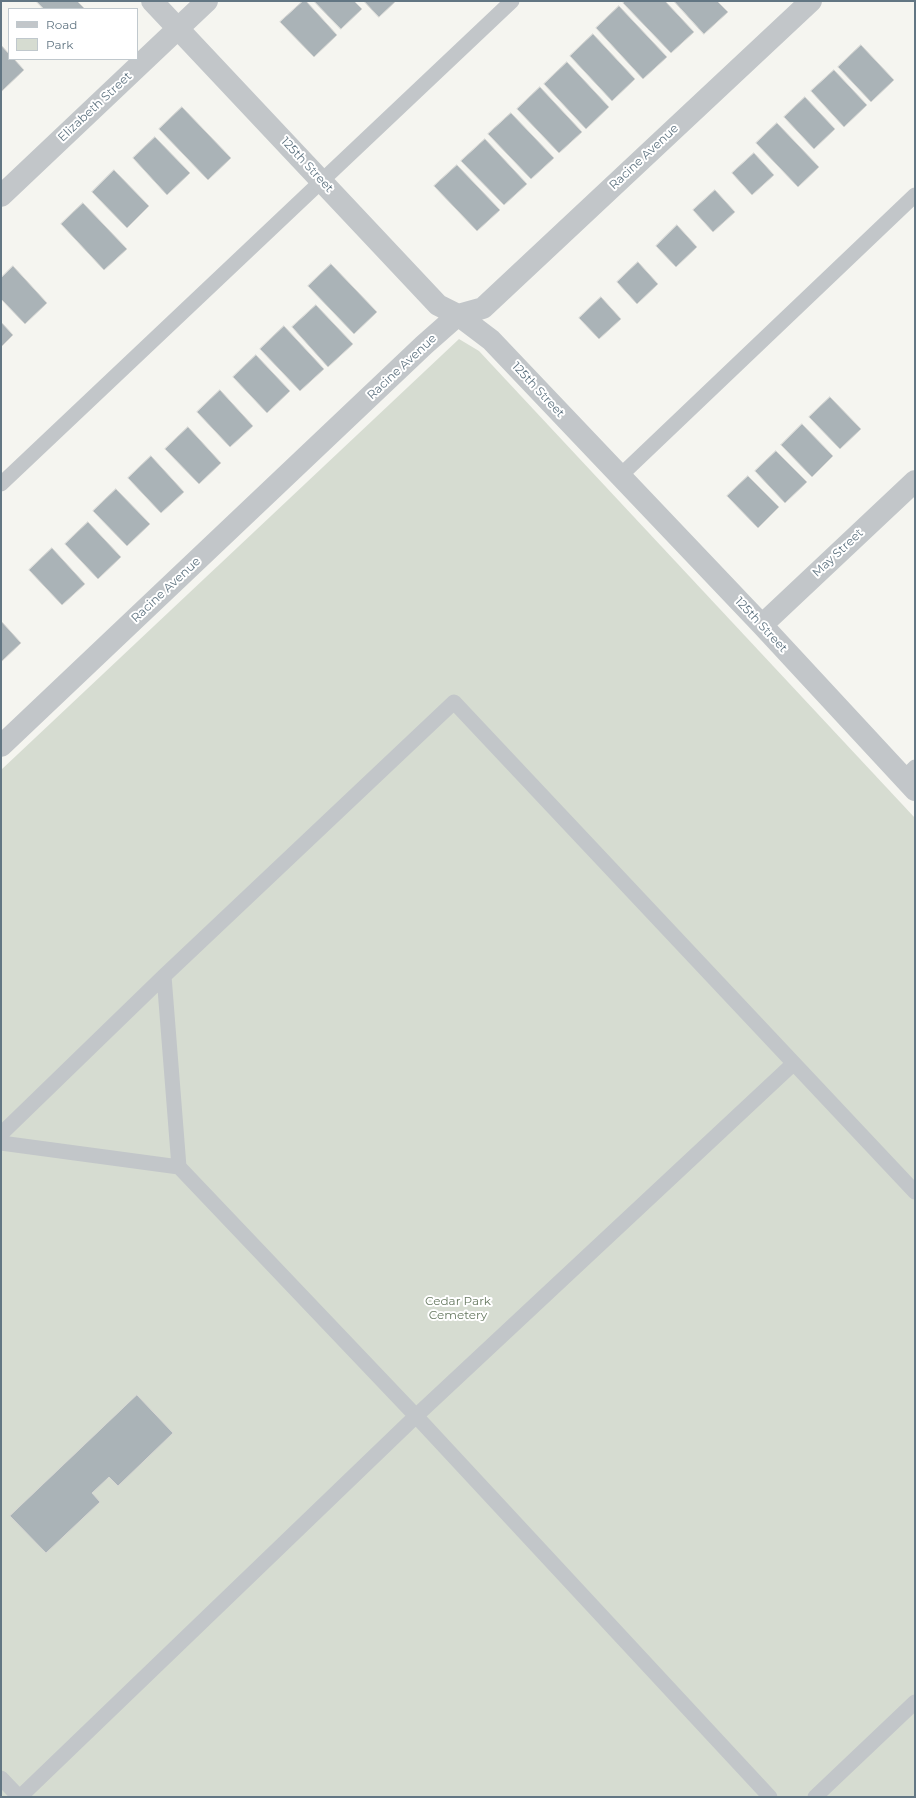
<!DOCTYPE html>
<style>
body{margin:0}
#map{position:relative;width:916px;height:1798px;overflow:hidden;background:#f5f5f0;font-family:Montserrat,sans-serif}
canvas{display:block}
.frame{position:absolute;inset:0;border:2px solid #627683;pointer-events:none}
.legend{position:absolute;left:8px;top:8px;width:130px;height:52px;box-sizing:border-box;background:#fff;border:1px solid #c0c8cd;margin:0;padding:5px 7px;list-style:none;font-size:12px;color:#627683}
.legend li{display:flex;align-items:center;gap:8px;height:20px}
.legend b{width:20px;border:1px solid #c0c8cd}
</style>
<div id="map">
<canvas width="916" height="1798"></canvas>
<div class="frame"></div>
<ul class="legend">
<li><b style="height:5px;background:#c2c6c9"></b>Road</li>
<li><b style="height:11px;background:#d6dcd1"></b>Park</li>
</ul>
</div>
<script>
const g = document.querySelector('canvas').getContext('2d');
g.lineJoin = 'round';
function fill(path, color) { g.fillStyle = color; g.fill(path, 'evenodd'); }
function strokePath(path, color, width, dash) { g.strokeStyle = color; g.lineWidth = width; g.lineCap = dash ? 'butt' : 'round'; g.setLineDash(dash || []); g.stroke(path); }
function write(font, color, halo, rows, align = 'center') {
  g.font = font + ' Montserrat,sans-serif'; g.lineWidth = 4; g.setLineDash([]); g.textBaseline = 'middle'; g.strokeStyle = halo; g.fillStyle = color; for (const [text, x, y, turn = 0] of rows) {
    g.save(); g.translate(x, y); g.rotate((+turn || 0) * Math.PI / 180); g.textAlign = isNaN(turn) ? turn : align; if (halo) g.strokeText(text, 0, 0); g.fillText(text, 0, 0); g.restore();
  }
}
fill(new Path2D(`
 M459 339 479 351 915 818V1797H1V770Z`), '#d6dcd1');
const building = new Path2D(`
 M36 1H77L85 9H44Z
 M303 1H306L337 35 314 57 280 22Z
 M314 1H354L362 9 341 29Z
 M364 1H396L379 17Z
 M625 1H665L694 32 671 53 623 3Z
 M674 1H717L728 12 704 34Z
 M619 6 667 57 643 79 596 28Z
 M593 34 635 79 612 101 570 56Z
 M1 45 9 54V59H14L24 70 2 91Z
 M861 45 894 80 871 102 838 67Z
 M567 62 609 107 586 129 544 84Z
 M834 70 867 105 844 127 811 91Z
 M540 87 582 132 559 153 517 109Z
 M805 97 835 129 814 149 784 117Z
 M182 107 231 158 208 180 159 129Z
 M511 113 554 158 531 179 488 134Z
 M777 123 819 167 798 187 756 143Z
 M155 137 190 173 167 195 133 158Z
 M485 139 527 184 504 205 461 161Z
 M754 153 774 175 752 195 732 173Z
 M457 165 500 210 477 231 434 186Z
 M114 170 149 206 127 228 92 192Z
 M715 190 735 212 713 232 693 210Z
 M83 203 127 249 104 270 61 224Z
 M677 225 697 247 676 267 656 246Z
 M638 262 658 284 637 304 617 282Z
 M331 264 377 312 354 334 308 286Z
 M13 266 47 303 25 324 1 299V278Z
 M601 297 621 319 599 339 579 318Z
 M316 305 353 344 328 367 292 327Z
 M1 322 13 335 1 347Z
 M284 326 324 369 300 391 260 349Z
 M256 355 290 391 267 413 233 377Z
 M220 390 253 426 230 447 197 412Z
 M830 397 861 429 840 449 809 417Z
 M802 424 833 456 812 477 781 445Z
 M188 427 221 463 199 484 165 449Z
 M776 451 807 482 785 503 755 471Z
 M151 456 184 492 161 513 128 478Z
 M748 476 779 507 758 528 727 496Z
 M116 489 150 524 127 546 93 511Z
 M88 522 121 557 98 579 65 544Z
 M52 548 85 584 62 605 29 570Z
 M1 621 21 643 1 662Z
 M137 1395 173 1433 118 1486 109 1477 92 1493 100 1502 46 1553 10 1516Z`);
fill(building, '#aab3b7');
strokePath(building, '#d6d6d3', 1);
strokePath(new Path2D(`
 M620 476 915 195
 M1 484 512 1
 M904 778 915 767
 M164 976 179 1167
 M1 1134 164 976 454 702 915 1192
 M1 1143 179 1167 416 1416 770 1797
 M1 1778 19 1797
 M20 1797 416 1416 794 1063
 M815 1797 915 1702`), '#c2c6c9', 15);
strokePath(new Path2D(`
 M152 1 438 305 458 315 491 340 762 625 915 790
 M1 196 207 1
 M762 625 915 481
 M1 746 424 345 458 315 483 308 811 1`), '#c2c6c9', 22);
write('12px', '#627683', '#fff', [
 ["Elizabeth Street",95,107,-43],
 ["Racine Avenue",644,157,-43],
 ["125th Street",307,165,47],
 ["Racine Avenue",402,367,-43],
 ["125th Street",538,390,47],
 ["May Street",838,553,-43],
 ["Racine Avenue",166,590,-43],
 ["125th Street",761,625,47]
]);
write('12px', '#687a62', '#fff', [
 ["Cedar Park",458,1301],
 ["Cemetery",458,1315]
]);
</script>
